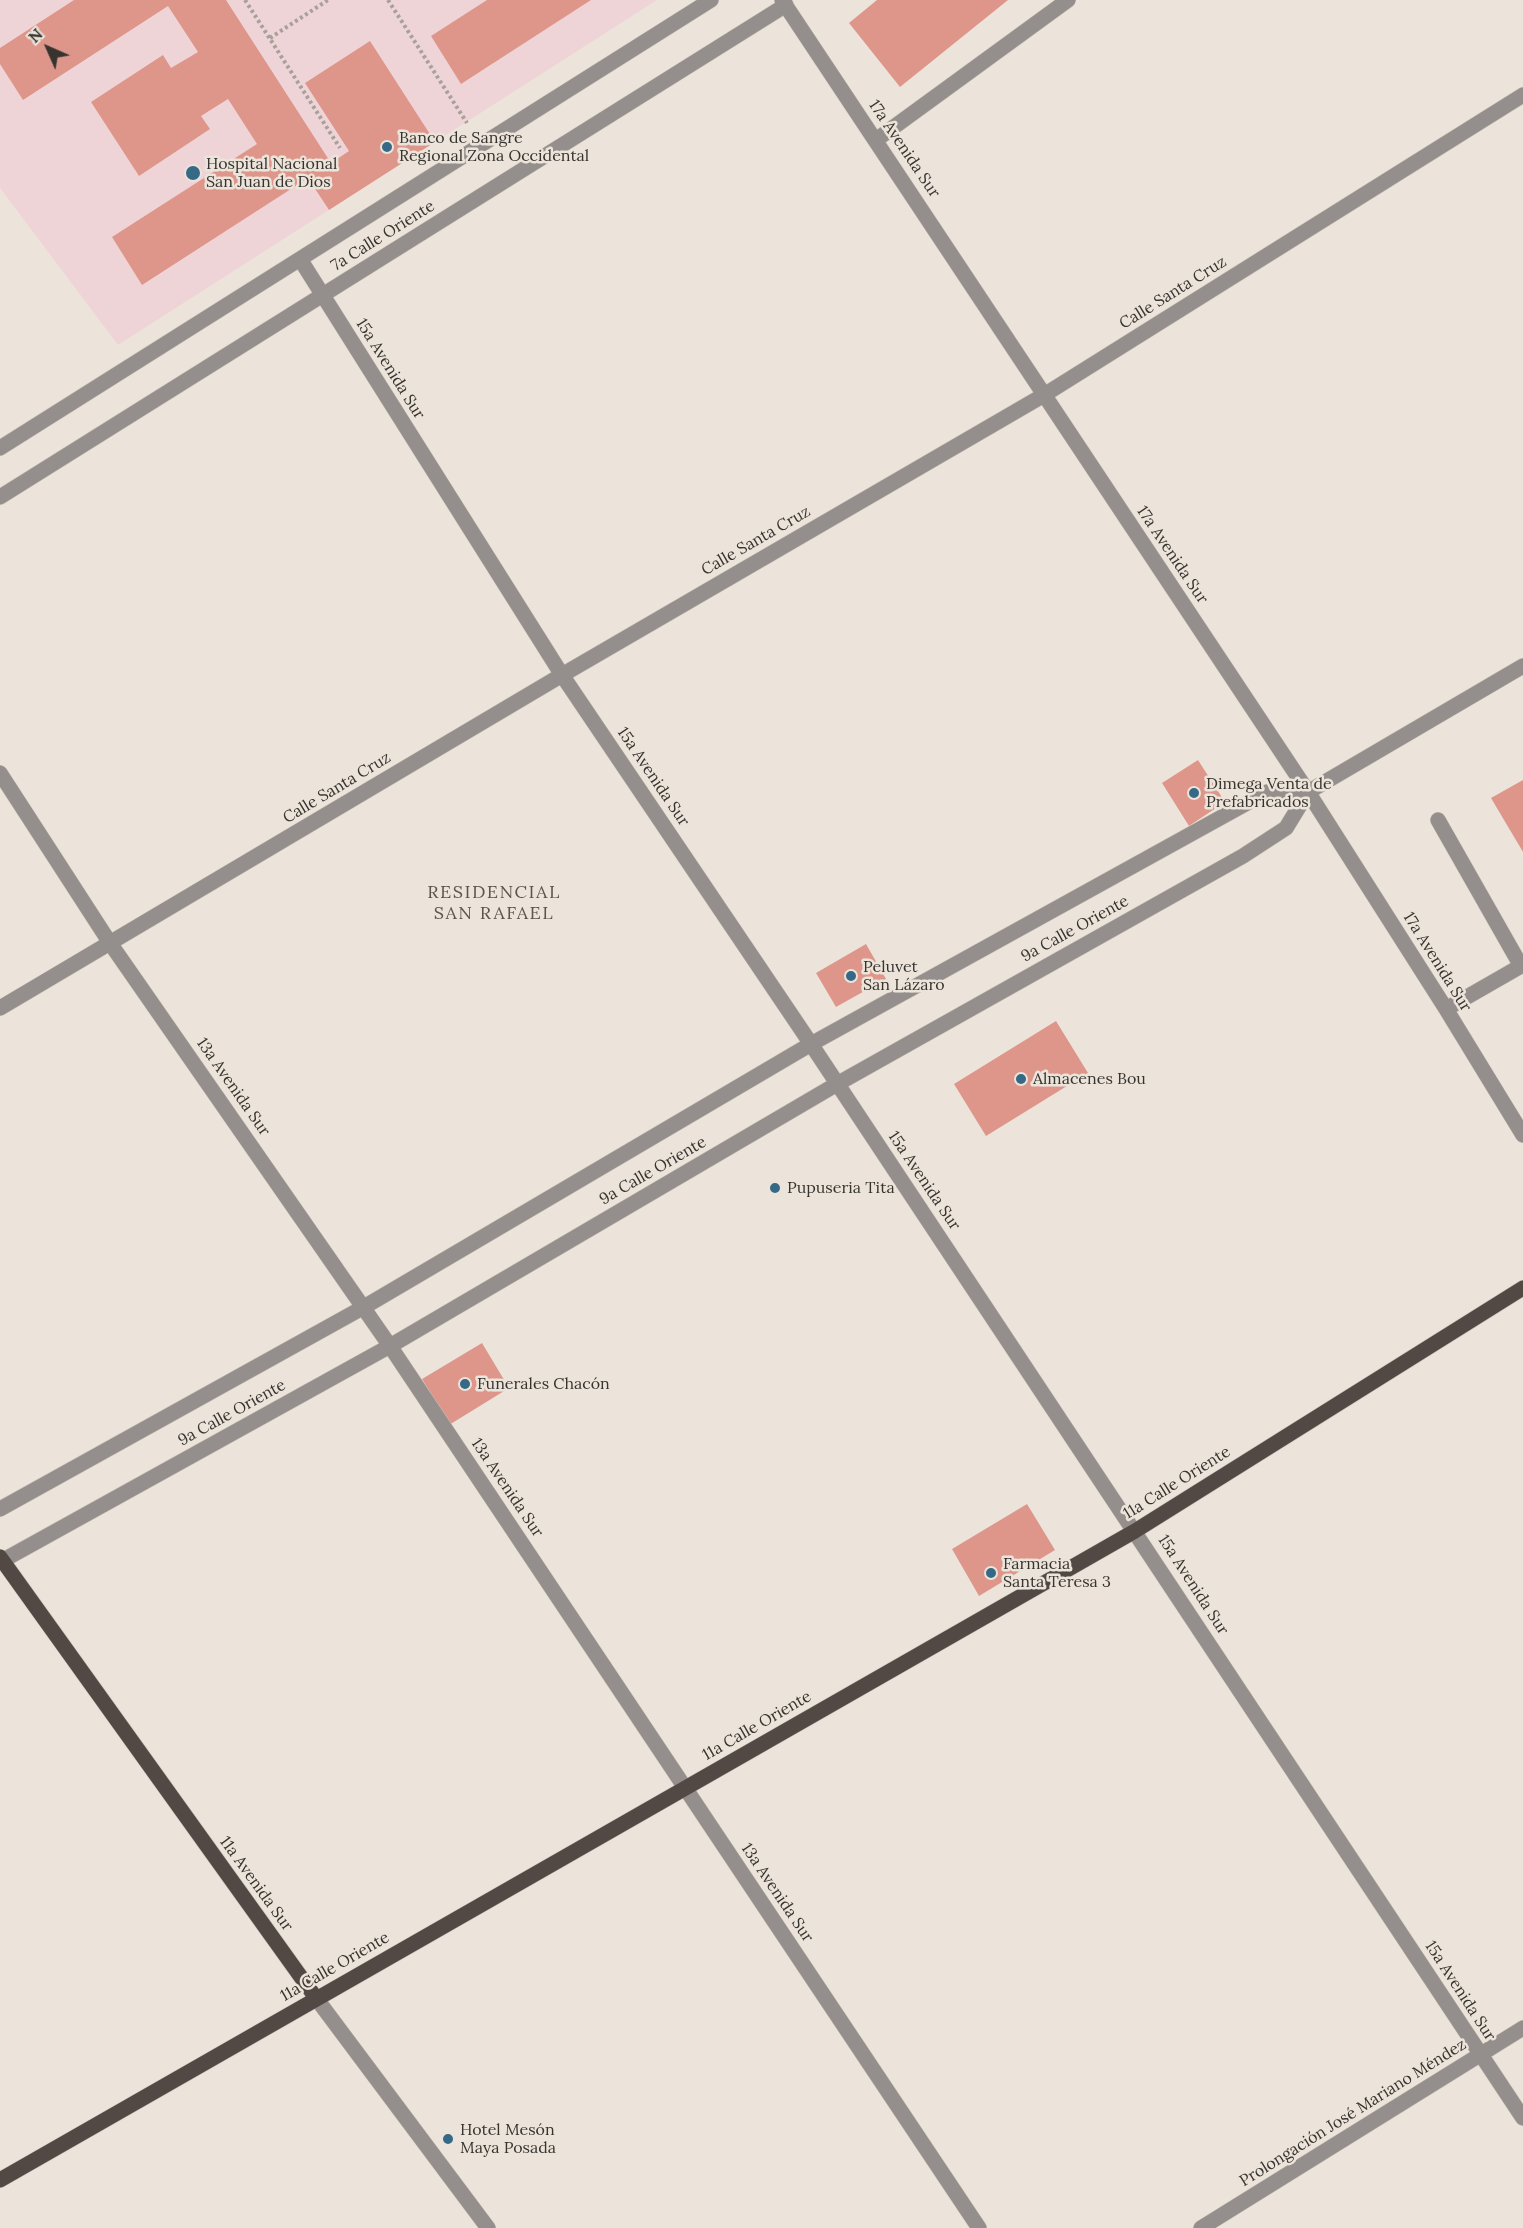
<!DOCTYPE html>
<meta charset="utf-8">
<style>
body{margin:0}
#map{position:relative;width:1523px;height:2228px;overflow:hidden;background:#ece4da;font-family:Lora,serif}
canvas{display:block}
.north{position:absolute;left:18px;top:18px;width:60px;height:60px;-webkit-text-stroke:4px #ece4da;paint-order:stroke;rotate:315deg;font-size:16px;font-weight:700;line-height:24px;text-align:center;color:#373430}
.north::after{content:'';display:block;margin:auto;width:21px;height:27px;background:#373430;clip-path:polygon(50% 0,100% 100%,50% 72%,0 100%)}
</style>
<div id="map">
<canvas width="1523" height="2228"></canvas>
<div class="north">N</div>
</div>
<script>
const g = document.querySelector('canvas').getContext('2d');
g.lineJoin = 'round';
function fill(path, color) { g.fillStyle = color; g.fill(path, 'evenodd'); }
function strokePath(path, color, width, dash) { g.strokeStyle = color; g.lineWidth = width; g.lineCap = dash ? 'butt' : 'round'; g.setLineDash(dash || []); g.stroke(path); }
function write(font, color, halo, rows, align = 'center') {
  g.font = font + ' Lora,serif'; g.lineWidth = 5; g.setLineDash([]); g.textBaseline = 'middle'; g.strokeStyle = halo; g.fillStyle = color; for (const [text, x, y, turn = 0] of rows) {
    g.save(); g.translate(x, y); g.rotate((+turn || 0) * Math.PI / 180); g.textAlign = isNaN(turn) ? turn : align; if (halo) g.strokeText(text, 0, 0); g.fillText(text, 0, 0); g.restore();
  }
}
fill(new Path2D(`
 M0 0H657L118 345 0 188Z`), '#efd4d7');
fill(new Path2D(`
 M74 0H226L331 163 349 151 305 83 370 41 435 142 329 210 308 178 142 285 112 237 257 144 228 99 201 116 210 129 139 176 91 102 163 55 171 68 198 52 168 6 23 100 0 64V48Z
 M487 0H591L461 84 431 36Z
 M877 0H1008L900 87 849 23Z
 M1198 760 1225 802 1189 826 1162 783Z
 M1523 780V852L1491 798Z
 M866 944 886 979 836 1007 816 973Z
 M1056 1021 1088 1073 986 1136 954 1084Z
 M482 1343 509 1388 449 1425 422 1379Z
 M1027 1504 1055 1550 979 1596 952 1549Z`), '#de968b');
const minor = new Path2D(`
 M782 0 1308 792 1446 1009 1523 1135
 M876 140 1068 0
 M300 259 562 675 811 1044 1523 2118
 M0 448 711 0
 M0 497 786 5
 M0 773 110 943 390 1346 979 2228
 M1438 820 1521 966 1446 1009
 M0 1008 562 675 1044 395 1523 95
 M0 1509 364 1307 811 1044 1267 792H1308
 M0 1562 390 1346 837 1084 1243 856 1286 828 1308 792 1523 666
 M316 1998 488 2228
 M1201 2228 1523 2028`);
const major = new Path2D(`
 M0 1557 316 1998
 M0 2180 1135 1531 1523 1288`);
strokePath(minor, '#c8c1b8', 16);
strokePath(major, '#c8c1b8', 16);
strokePath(new Path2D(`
 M245 0 340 148
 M388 0 467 123
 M270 38 328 0`), '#a7a199', 4, [3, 3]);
strokePath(minor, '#948e8c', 15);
strokePath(major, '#524945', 15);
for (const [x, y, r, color] of [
 [387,147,6,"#356985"],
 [193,173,8,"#356985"],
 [1194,793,6,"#356985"],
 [851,976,6,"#356985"],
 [1021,1079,6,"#356985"],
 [775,1188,6,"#356985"],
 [465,1384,6,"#356985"],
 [991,1573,6,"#356985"],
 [448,2139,6,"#356985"]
]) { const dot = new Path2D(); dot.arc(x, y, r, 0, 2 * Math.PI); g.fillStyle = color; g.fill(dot); strokePath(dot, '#ece4da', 2); }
write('16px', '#373430', '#ece4da', [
 ["Banco de Sangre",399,138],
 ["Regional Zona Occidental",399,156],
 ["Hospital Nacional",206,164],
 ["San Juan de Dios",206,182],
 ["Dimega Venta de",1206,784],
 ["Prefabricados",1206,802],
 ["Peluvet",863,967],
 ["San Lázaro",863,985],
 ["Almacenes Bou",1033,1079],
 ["Pupuseria Tita",787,1188],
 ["Funerales Chacón",477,1384],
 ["Farmacia",1003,1564],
 ["Santa Teresa 3",1003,1582],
 ["Hotel Mesón",460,2130],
 ["Maya Posada",460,2148]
], 'left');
write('16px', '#373430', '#ece4da', [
 ["17a Avenida Sur",904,149,56],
 ["7a Calle Oriente",383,236,-32],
 ["Calle Santa Cruz",1173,293,-32],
 ["15a Avenida Sur",390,369,58],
 ["Calle Santa Cruz",756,541,-30],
 ["17a Avenida Sur",1172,555,56],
 ["15a Avenida Sur",653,777,56],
 ["Calle Santa Cruz",337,788,-31],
 ["9a Calle Oriente",1075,929,-29],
 ["17a Avenida Sur",1437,962,58],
 ["13a Avenida Sur",233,1087,55],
 ["9a Calle Oriente",653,1171,-30],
 ["15a Avenida Sur",924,1181,56],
 ["9a Calle Oriente",232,1413,-29],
 ["11a Calle Oriente",1177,1483,-32],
 ["13a Avenida Sur",507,1488,56],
 ["15a Avenida Sur",1193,1585,57],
 ["11a Calle Oriente",757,1726,-30],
 ["11a Avenida Sur",256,1884,54],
 ["13a Avenida Sur",777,1893,56],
 ["11a Calle Oriente",335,1967,-30],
 ["15a Avenida Sur",1460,1991,57],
 ["Prolongación José Mariano Méndez",1353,2113,-32]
]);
g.letterSpacing = '1.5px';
write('18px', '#5c554d', '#ece4da', [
 ["RESIDENCIAL",494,893],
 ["SAN RAFAEL",494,914]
]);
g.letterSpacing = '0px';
</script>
